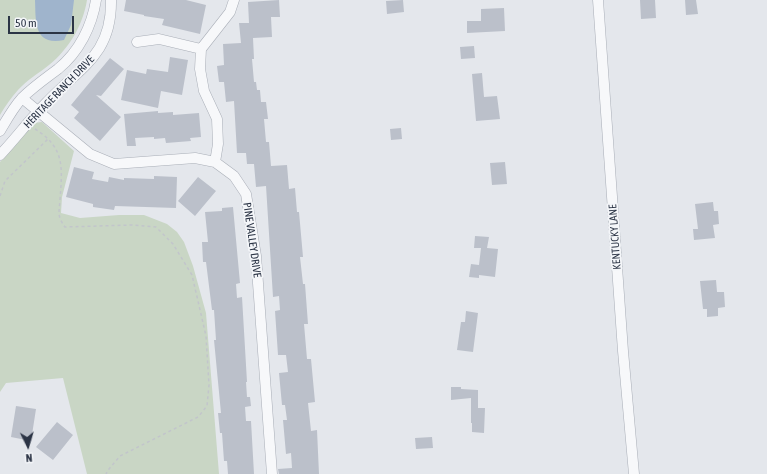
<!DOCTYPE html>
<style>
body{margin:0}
#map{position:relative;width:767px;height:474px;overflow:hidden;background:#e4e7ec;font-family:"Asap Condensed",sans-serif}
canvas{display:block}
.north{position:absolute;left:8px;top:426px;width:40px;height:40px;-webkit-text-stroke:3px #f4f6f9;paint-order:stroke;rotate:175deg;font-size:11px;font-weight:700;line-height:16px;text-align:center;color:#2b3445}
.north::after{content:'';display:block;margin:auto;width:14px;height:18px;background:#2b3445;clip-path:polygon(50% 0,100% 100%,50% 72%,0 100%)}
.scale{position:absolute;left:8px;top:16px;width:66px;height:18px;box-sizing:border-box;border:2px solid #2b3445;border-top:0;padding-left:5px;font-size:12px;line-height:14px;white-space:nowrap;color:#2b3445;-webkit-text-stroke:3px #f4f6f9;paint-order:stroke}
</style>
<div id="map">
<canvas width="767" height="474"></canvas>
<div class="north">N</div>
<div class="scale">50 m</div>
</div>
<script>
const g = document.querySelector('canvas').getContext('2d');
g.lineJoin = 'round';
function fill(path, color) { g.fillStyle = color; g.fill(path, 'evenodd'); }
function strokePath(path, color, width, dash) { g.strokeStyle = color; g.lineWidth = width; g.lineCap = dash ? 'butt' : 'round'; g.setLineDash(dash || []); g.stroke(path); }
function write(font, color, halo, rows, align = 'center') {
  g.font = font + ' "Asap Condensed",sans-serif'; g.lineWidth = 3.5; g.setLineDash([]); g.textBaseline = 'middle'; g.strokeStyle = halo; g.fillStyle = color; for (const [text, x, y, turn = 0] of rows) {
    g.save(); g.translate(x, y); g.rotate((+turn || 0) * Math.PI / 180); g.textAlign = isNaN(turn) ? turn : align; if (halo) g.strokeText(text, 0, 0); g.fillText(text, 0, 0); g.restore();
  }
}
fill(new Path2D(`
 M0 0H87C83 25 69 49 49 65 39 73 27 80 18 90 11 98 5 106 0 115Z
 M42 122 74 151 62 197 61 213 80 218 119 215H144L167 224 177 232 184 242 193 266 206 313 219 474H87L63 378 6 383 0 392V162L33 123Z`), '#c9d6c5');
fill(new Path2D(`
 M35 0H74L71 25 64 40C33 46 36 21 35 0Z`), '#9fb4cc');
fill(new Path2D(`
 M126 0H186L206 5 200 34 162 25 164 19 144 16V15L124 11Z
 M279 0 280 17H271L272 37 253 38 254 59H252L254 82H256L257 90H260L261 102H266L268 119H264L266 142H269L271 166 287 165 289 189 295 188 297 212H299L303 257H300L303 284H305L308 324H304L307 359H311L315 402 308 403 311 431 317 430 319 474H279L278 469 292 468 291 453 286 454 283 420H287L285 405H282L279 373 288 372 286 355H278L275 311 280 310 279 296 273 297 266 186 256 187 254 164H247L246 153H237L234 101 226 102 224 82H219L217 66 224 65 223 44 241 43 239 23H249L248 2Z
 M403 0 404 12 387 14 386 1Z
 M640 0H655L656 18 641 19Z
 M685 0H696L698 14 686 15Z
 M504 8 505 31 467 33V21H481V9Z
 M474 46 475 58 461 59 460 47Z
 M170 57 188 60 182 95 161 91 158 108 121 100 127 70 146 74 147 69 168 72Z
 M110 58 124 69 101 96 96 95 121 117 100 141 74 118 79 112 71 105Z
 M482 73 484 97 497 96 500 119 476 121 472 74Z
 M158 111V113L173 112V115L199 113 201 137 190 138 191 141 166 143 165 138 154 139V137L135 138 136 146H127L124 114Z
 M401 128 402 139 391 140 390 129Z
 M505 162 507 184 492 185 490 163Z
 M74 167 94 172 92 179 108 182 109 177 124 180V178L154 179V176L177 177 176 208 115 206 114 210 93 207V204L66 197Z
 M198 177 216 191 195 216 178 201Z
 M713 202 714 211H718L719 224 713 225 715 238 694 240 693 229H698L695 204Z
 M233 207 240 283 236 284 237 298 242 297 247 382H246L247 397H250L251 406 245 407 246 421H251L254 474H228L227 461H224L222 433H220L218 413H221L214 340H216L214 310H212L206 262H203L202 242H208L205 212 222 211V208Z
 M475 236 489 237 487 248 498 249 495 277 479 275V278L469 277 471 264 479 265 481 248H474Z
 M716 280 717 292H724L725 307 718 308V316L707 317V309H703L700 281Z
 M466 311 478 313 473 352 457 350 461 322H465Z
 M451 387H461V389L478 390V408H485L484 433 472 432V423H471V398L451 400Z
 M16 406 36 409 31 441 11 437Z
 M57 422 73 435 53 460 36 447Z
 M432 437 433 448 416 449 415 438Z`), '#bbc0ca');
const minor = new Path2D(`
 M598 0 623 351 634 474
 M137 42 159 39 201 49
 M22 98 90 154 114 164 195 158 215 162 234 176 246 194 256 256 272 474
 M0 131C7 119 13 108 22 98 33 87 46 78 58 69 79 52 92 26 96 0
 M0 155C16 138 30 119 47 102 80 67 112 55 111 0
 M215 162 218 144 217 119 204 91 200 69 201 49 230 12 234 0`);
strokePath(minor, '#a9aeb7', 11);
strokePath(new Path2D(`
 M35 129C66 148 62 169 60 200 59 213 57 216 65 227L131 225 156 227 173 244 192 275 206 336 209 385 207 406 198 417 120 456 109 469 106 474
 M0 196 5 181 48 139`), '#c2c5cb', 1.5, [3, 3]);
strokePath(minor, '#f7f8fa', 10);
write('11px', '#2b3445', '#f4f6f9', [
 ["HERITAGE RANCH DRIVE",59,92,-46],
 ["KENTUCKY LANE",615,237,-94],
 ["PINE VALLEY DRIVE",252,240,82]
]);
</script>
